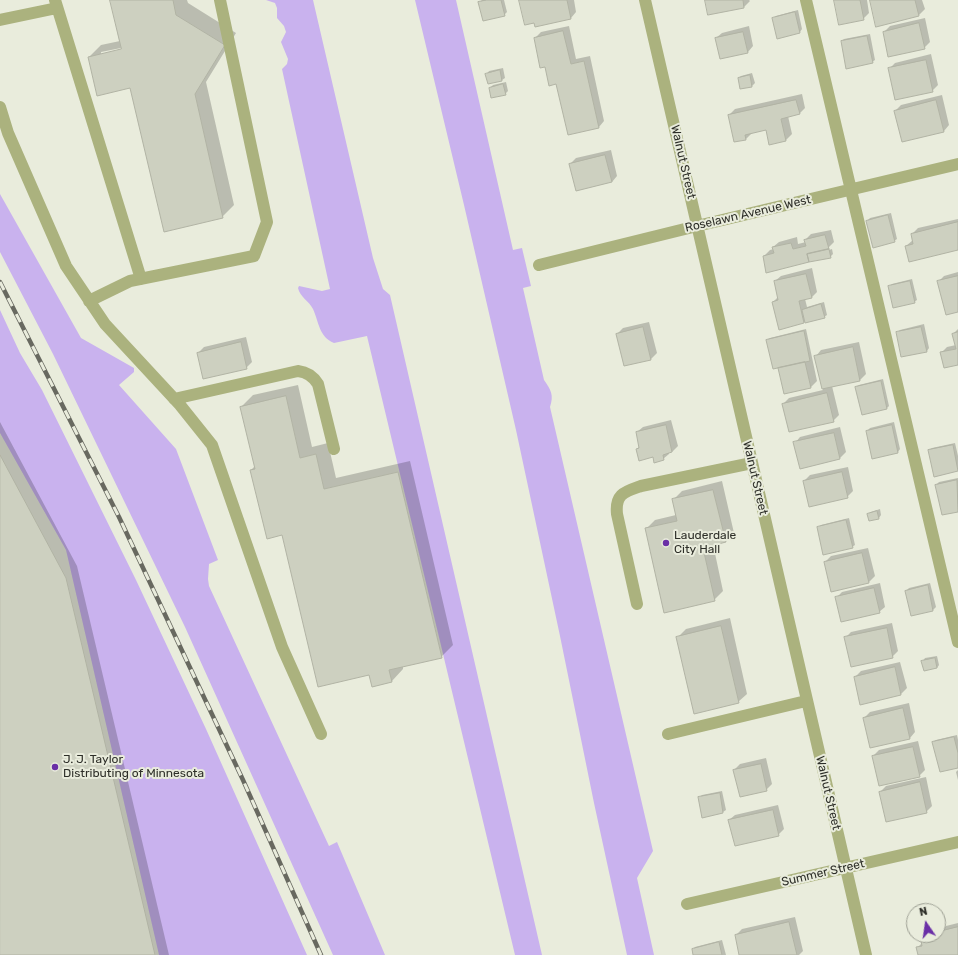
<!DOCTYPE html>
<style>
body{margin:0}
#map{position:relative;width:958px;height:955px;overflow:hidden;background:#e9ecdc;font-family:Rubik,sans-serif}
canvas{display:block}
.north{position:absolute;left:906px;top:903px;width:40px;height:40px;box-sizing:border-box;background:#e9ecdc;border:1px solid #9ea094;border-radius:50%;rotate:347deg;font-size:11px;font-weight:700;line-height:16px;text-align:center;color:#2d2e28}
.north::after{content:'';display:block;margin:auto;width:14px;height:18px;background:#6a2fa6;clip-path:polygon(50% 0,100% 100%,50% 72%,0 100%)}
</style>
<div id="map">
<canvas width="958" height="955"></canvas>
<div class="north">N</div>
</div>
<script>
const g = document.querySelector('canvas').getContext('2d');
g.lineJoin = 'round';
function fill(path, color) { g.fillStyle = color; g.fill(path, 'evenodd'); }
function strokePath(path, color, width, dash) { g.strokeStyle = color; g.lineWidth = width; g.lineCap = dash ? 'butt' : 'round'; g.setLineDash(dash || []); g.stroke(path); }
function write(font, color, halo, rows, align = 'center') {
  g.font = font + ' Rubik,sans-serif'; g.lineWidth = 4; g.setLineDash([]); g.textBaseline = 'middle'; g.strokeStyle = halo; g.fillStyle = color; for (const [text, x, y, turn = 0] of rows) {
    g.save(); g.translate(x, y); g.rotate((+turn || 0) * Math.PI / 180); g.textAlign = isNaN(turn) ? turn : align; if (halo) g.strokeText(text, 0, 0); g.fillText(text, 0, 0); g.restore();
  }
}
fill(new Path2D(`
 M266 0H313L373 258 383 289 390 295 542 955H515L367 336 334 343C319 337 319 322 313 309 309 301 300 297 298 288L299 286 322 291 330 289 282 69 287 64 288 59 281 42 286 32 284 26 277 18V8L275 3Z
 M415 0H456L513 250 522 248 531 286 523 288 544 380C551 390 554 395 550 407L653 851 637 878 654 955H627L594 803 560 636 516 430 464 205Z
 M0 194 81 338 134 368V372L119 385 176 449 218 560 209 564 208 579 209 586 329 846 337 842 385 955H333L185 627 53 354 0 252Z
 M0 310 20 353 42 390 136 580 206 729 307 955H159L66 550 0 433Z`), '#c9b2ee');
fill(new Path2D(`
 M111 0H187L188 3 236 33 206 82 234 205 222 217 130 87 89 57 101 45 120 41ZM126 47V49L101 54V52Z
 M482 0H504L507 12 504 15 479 3Z
 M521 0H574L576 12 571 18Z
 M706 0H749L750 1 744 7Z
 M835 0H867L869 13 863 19Z
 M871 0H922L925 9 919 15Z
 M798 10 802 29 800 32 773 19 776 16Z
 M925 18 930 42 924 48 884 32 890 26Z
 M569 26 576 59 590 56 604 121 599 127 557 83 535 38 541 32Z
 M749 26 753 46 748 52 716 38 722 33Z
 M870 34 875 60 872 62 842 41 844 39Z
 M931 54 938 85 932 91 889 69 895 63Z
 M503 68 505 78 502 80 489 83 487 74 489 71Z
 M752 73 755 83 752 86 741 88 739 78 741 76Z
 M506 82 508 91 505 94 490 88 493 85Z
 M802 94 805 108 799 114 788 116 792 134 786 140 767 129 752 133 746 139 735 141 729 115 735 109Z
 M942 95 949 125 944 131 895 111 901 105Z
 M611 150 617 176 612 182 570 164 576 158Z
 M891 213 897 239 894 241 867 221 870 218Z
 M958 219V249L906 246 913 240 912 234 918 228Z
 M831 230 834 242 828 248 829 250 832 249 833 254 830 257 764 256 770 250 774 249 773 247 779 242 797 237 798 244 806 242 805 240 811 234Z
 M812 268 817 292 811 298 805 299 807 307 824 302 827 315 824 317 806 321 804 322 773 302 778 297 775 281 781 276Z
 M958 272V311L938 282 944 276Z
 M912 279 917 300 914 302 889 287 892 284Z
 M649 322 657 353 651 359 617 334 623 328Z
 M924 324 929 348 927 351 902 356 897 333 900 330Z
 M806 329 817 381 811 387 785 393 780 369 782 366 767 340 770 338Z
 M958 329V364L941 353 947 347 956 345 953 334Z
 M246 337 252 362 246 368 198 353 204 347Z
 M859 342 866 374 860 380 832 386 839 415 833 421 783 404 789 398 823 390 816 356 821 350Z
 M883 379 889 406 887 408 856 387 859 385Z
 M298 385 312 447 328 443 336 478 410 461 453 645 441 657 403 666V669L392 681 370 674 283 534 251 470 255 466 241 407 253 395Z
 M671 420 678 446 672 452H669V454L663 459 637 449 640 446 637 432 643 427Z
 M0 422 77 566 169 955H0Z
 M894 422 900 449 898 452 873 458 867 431 870 428Z
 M840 427 846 452 840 458 801 468 795 443 800 437Z
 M955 443 958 456V470L929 450 932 448Z
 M848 467 853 491 847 497 804 481 810 475Z
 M958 478V511L943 514 936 485 939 482Z
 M722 481 734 533 725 542 713 544 723 591 714 600 646 529 655 520 676 515 673 500 682 491Z
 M880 509 881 515 879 518 868 514 871 512Z
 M849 518 855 545 852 547 818 528 821 525Z
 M868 548 875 576 869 582 832 590 825 562 831 556Z
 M880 583 885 607 879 612 836 598 842 592Z
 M930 583 936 607 933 610 906 591 909 588Z
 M730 618 747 694 738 702 677 638 686 629Z
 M892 623 898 651 892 657 845 638 851 632Z
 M937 656 939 665 937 668 923 661 925 658Z
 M900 662 907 688 901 694 861 703 855 677 861 671Z
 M909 703 915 732 910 738 864 718 870 712Z
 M957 735 958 740V767L933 742 936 740Z
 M918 741 925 770 919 776 873 756 879 750Z
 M766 758 772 784 766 790 734 770 740 764Z
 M958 770V780L956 772Z
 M926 777 932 806 926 812 880 792 886 786Z
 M722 791 726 810 723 812 703 816 699 798 702 795Z
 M778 805 784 829 778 835 729 820 735 815Z
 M795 917 803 951 799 955H740L736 935 742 929Z
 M958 923V955H919L917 948 922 943 921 936 922 935H938V928Z
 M722 940 726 955H694L693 950 695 947Z`), '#0003');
const building = new Path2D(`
 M110 0H173L176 15 225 45 195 94 223 218 164 232 130 88 97 96 88 57 121 49Z
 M487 0H501L505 16 483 21 478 2Z
 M519 0H567L571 19 535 27 534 23 525 25Z
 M705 0H743L744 8 708 15Z
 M834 0H860L864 20 839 25Z
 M870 0H915L919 16 876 27Z
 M795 12 800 33 777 39 772 18Z
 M919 23 925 49 888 57 883 32Z
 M563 31 571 64 584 61 599 128 568 135 556 84 549 86 545 67 540 68 534 38Z
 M743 32 748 53 720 59 715 38Z
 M867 36 873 63 846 69 841 41Z
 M926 60 933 92 895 100 888 68Z
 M500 70 502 81 488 84 485 74Z
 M750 75 752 87 740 89 738 78Z
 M503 84 506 95 491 98 489 88Z
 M796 100 800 114 781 119 786 141 769 145 766 130 745 135 746 140 734 142 728 115Z
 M936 100 944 132 902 142 894 111Z
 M605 155 612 182 576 191 569 164Z
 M888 215 895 242 873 248 866 221Z
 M958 222V250L909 262 905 246 913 244 911 234Z
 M825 235 829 249 807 254 809 262 766 273 763 256 774 253 772 247 791 243 793 249 806 246 804 240Z
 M829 249 831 258 809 262 807 254Z
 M806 274 812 298 799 301 804 323 779 330 772 302 778 300 774 281Z
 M958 276V312L946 315 937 281Z
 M910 281 915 303 893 308 888 286Z
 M821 304 825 318 805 323 802 310Z
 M643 327 651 360 624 366 616 334Z
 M921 327 927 352 901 357 896 332Z
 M804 331 810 361 773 369 766 340Z
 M958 332V365L944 368 940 352 956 349 952 334Z
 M241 342 247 369 203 379 197 353Z
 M853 347 860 381 822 389 814 356Z
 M805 362 811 388 784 394 778 368Z
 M881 381 887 409 862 415 855 387Z
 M827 393 834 422 789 432 782 404Z
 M286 396 300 458 316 454 324 489 398 472 442 658 389 670 392 682 372 687 369 675 318 687 282 535 267 539 250 470 255 469 240 407Z
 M666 425 672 452 663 455 664 460 654 463 653 457 639 461 636 449 639 448 636 432Z
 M892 425 898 453 872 459 866 431Z
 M834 433 840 459 800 469 793 442Z
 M953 445 958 471 934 477 928 450Z
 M0 455 66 578 155 955H0Z
 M842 472 848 498 809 507 803 481Z
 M957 480 958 512 942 515 935 485Z
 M713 490 726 542 703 548 715 601 664 613 645 528 677 521 672 499Z
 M877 511 879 519 869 521 867 514Z
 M846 520 853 548 823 555 817 527Z
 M862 553 869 583 831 592 824 562Z
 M928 585 933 611 911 616 905 591Z
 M874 588 880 613 841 622 835 597Z
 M721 626 739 703 694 714 676 637Z
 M887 628 893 658 851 667 844 637Z
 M935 658 937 668 924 671 921 661Z
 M895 667 901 695 860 705 854 677Z
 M903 708 910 739 870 748 863 718Z
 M954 737 958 753V768L940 772 932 742Z
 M913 747 920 777 879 786 872 756Z
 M761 764 767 791 740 797 733 770Z
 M920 782 927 813 886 822 879 792Z
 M720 793 723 813 702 818 698 797Z
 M773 810 779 836 735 846 728 820Z
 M789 922 797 955H739L735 935Z
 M958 927V955H918L916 947 922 946 920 936 938 935V932Z
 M719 942 722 955H693L692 949Z`);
fill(building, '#cdd0c0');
strokePath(building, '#b1b3a4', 1);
strokePath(new Path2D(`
 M55 0 141 279
 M645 0 866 955
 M806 0 958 642
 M0 20 57 8
 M0 107 8 133 66 266 105 324 180 405 212 445 282 647 321 734
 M539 265 697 226 958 164
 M89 301 130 281 254 256 267 222 220 0
 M174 399 298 371C307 372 313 376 318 384L334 449
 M637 604 617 514C615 494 624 492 641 486L752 463
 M668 734 806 701
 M687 904 958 842`), '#abb27e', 12);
const rail = new Path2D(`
 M0 282 119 517 243 780 321 955`);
strokePath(rail, '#686960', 4.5);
strokePath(rail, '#e9ecdc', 3, [9]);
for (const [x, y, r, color] of [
 [666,543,4,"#6a2fa6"],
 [55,767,4,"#6a2fa6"]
]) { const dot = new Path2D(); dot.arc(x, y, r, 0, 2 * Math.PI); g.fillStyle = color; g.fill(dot); strokePath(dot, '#e9ecdc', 1.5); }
write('12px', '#2d2e28', '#e9ecdc', [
 ["Walnut Street",683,162,77],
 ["Roselawn Avenue West",748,214,-13],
 ["Walnut Street",755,478,77],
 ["Walnut Street",828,793,77],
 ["Summer Street",823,873,-13]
]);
write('12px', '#2d2e28', '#e9ecdc', [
 ["Lauderdale",674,536],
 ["City Hall",674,550],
 ["J. J. Taylor",63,760],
 ["Distributing of Minnesota",63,774]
], 'left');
</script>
